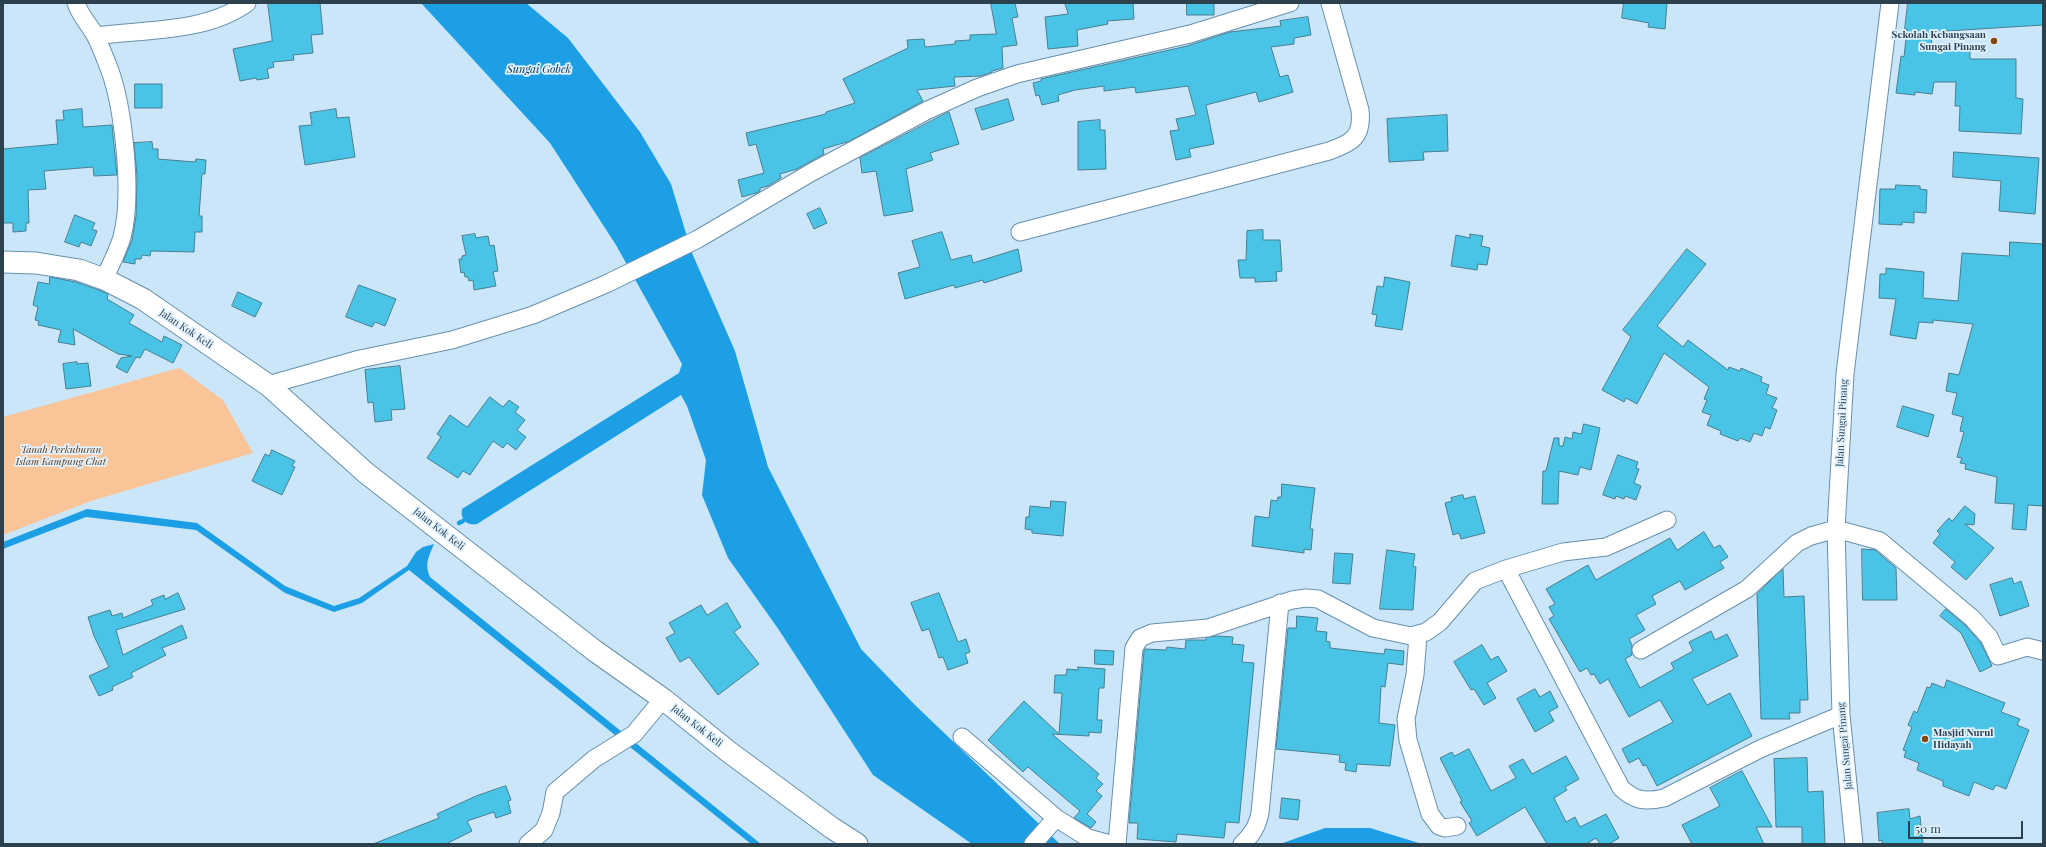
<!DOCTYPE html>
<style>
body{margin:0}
#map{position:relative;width:2046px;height:847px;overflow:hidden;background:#cbe6f9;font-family:"Playfair Display",serif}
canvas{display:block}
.frame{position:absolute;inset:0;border:4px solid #2d404d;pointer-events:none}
.scale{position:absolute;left:1908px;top:821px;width:115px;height:18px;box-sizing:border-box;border:2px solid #2d404d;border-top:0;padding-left:5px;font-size:12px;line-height:14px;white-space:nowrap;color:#2d404d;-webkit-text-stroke:3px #e0f2ff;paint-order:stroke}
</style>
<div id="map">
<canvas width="2046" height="847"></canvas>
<div class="frame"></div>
<div class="scale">50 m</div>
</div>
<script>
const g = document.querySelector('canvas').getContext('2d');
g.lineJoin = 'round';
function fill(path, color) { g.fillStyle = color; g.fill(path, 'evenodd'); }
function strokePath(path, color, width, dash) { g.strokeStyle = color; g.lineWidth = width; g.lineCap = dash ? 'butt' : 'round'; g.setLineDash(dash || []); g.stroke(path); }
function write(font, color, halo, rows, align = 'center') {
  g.font = font + ' "Playfair Display",serif'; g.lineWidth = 3.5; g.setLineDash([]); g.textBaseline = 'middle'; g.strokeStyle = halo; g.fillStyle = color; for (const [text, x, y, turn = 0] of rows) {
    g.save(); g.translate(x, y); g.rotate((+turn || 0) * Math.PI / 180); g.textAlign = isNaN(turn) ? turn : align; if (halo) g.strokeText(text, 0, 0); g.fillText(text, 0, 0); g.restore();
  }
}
fill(new Path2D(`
 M179 368 223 400 253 453 91 501 3 535V417Z`), '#fac499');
fill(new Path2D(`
 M421 3H526L568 38 640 132 671 184 692 253 735 351 768 467 861 649 915 705 1060 844H972L873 775 779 630 728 558 702 495 706 460 687 406 681 395 477 524C467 526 460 520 462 509L679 373 682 364 616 245 550 143Z
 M87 509 197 523 285 586 334 606 359 598 407 566 416 552 423 547 434 544C429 556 424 564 430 577L761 844H751L409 570 362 603 334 612 285 593 196 530 86 517 3 549V542Z
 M1325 828H1370L1422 844H1280Z`), '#1d9fe5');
strokePath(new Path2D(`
 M459 523 463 521`), '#1d9fe5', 4.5);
const building = new Path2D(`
 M268 3H320L323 34 311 35 313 53 293 55 294 60 273 62 274 67 267 69 269 78 257 80 256 78 240 81 233 49 272 41Z
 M991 3H1015L1018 17 1012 18 1017 45 1002 47 1003 68 992 71V72L981 76 954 77 955 86 917 90 923 101 850 141 823 149 824 154 797 169 780 174 781 178 768 186 760 188V191L756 193 742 197 738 180 764 173 756 144 749 146 746 133 826 114V112L855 103 843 79 908 48 907 40 924 39 925 47 955 44V41L970 40V35L996 34Z
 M1065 3H1133L1134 19 1107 21 1108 24 1077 30 1078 46 1048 49 1045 17 1068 14Z
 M1187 3H1214V15H1187Z
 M1624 3H1667L1665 29 1648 27 1649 23 1622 18Z
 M1908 3H2043V25L1931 32 1932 50H1970V59H2016V98L2023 99 2021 134 1959 131 1960 106H1955L1956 82H1934L1932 94 1915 92V95L1896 93 1901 56 1904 57 1907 29H1905Z
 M1308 17 1311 35 1294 38V44L1271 47 1280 77 1288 75 1293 92 1259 102 1256 92 1206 105 1214 144 1189 149 1191 157 1176 160 1170 131 1179 130 1176 119 1196 115 1188 86 1136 93 1135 87 1104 91V86L1075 90 1058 95 1059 101 1042 105 1039 95 1036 96 1033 83 1041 81V79L1187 46 1230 32 1281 26 1280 21Z
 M135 84H162V108H135Z
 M1008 99 1014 120 982 130 975 109Z
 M82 109 83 127 112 125 117 175 94 176 93 167 44 171 46 189 28 190 29 223H26V231L13 232V223H3V149L58 144 56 120H64L63 111Z
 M336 109 337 118 349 117 355 157 305 165 299 126 312 125 310 113Z
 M949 112 959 144 930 153 933 160 906 169 913 211 884 216 876 171 862 173 860 158Z
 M1447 115 1448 151 1423 152 1424 160 1389 162 1387 119Z
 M1100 120V130H1105L1106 169 1078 170V122Z
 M152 142 153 149H158V159L195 162 196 159 206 160 205 174H202L199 216H202V232H195L194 252 151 251 150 256 142 255 141 259H135V264L123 262 132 240 136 216 137 176 134 143Z
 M1954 152 2039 158 2035 214 1999 211 2001 181 1953 177Z
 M1896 185 1920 186V189L1927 190 1926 213 1914 212V223L1902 222V225L1879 224 1880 189H1895Z
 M820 208 827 223 814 229 807 214Z
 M75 215 95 223 92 229 97 231 91 246 81 242 79 247 65 242Z
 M1263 230V240H1280L1282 271 1276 272 1277 281 1255 282V278H1240L1238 260H1246L1247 231Z
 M942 232 951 260 971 255 973 263 1018 249 1022 271 984 283 983 280 955 288 954 285 905 299 898 273 920 267 912 241Z
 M475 234 476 238 488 236 490 246 494 245 498 271 493 272 496 286 474 290 473 280 469 281 468 277H465L464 272 461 273 459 259H462V256L466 255 462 236Z
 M1470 234 1483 236 1481 246 1490 248 1487 265 1478 264 1477 270 1451 266 1456 235 1470 238Z
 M2010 242 2043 244V506L2028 505 2026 530 2012 529 2014 504 1995 503 1997 477 1965 469 1966 464 1960 463 1962 458 1957 457 1964 432 1960 431 1963 417 1952 414 1957 393 1946 391 1949 373 1959 375 1973 324 1933 320V323L1919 322 1916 339 1890 335 1896 299 1879 298 1880 274H1886V268L1924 272 1923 298 1958 301 1962 253 2009 256Z
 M1687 249 1706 264 1657 326 1683 347 1688 340 1728 370 1729 367 1740 371 1741 368 1762 377 1761 382 1769 385 1766 394 1777 398 1772 408 1777 410 1770 429 1765 427 1762 436 1754 433 1750 442 1740 438 1738 441 1720 434 1721 431 1707 425 1711 415 1702 412 1707 400 1704 399 1709 387 1664 353 1637 404 1626 398 1624 402 1602 390 1631 337 1623 330Z
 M50 277 76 282 99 290 108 294 107 299 134 315 129 323 162 342 164 336 182 345 173 363 145 349 140 358 136 357 127 373 116 367 121 358 132 356 118 354 73 329 75 345 58 342 61 330 38 325 39 321 35 320 38 307 33 305 38 282 49 284Z
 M1385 277 1410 282 1402 330 1375 326 1377 315 1372 314 1377 286 1383 287Z
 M359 285 396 299 385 326 375 322 372 327 346 317Z
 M238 292 262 303 255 317 232 306Z
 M77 362V364L88 363 91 386 66 389 63 364Z
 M400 366 405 409 391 410 392 420 375 422 373 402 368 403 365 370Z
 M490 397 503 407 509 400 519 407 515 412 525 420 517 430 526 437 516 450 507 443 503 448 493 441 470 475 463 471 458 478 427 458 441 437 437 434 450 415 467 427Z
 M1903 406 1934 415 1928 437 1897 427Z
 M1584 424 1600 428 1591 470 1580 467 1578 475 1559 471 1558 504H1542L1543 471H1546L1554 438H1559V446H1563L1565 437 1572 439 1573 432 1581 434Z
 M272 450 295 461 292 466 295 467 282 495 252 481 265 454 269 456Z
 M1618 455 1638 462 1636 468 1639 469 1634 483 1641 486 1636 500 1625 496 1624 499 1616 496 1615 499 1603 495Z
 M1282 484 1315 488 1310 529H1313L1311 550 1304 549V553L1252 546 1255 516 1269 518 1271 500 1277 501 1278 497H1281Z
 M1463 495 1464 499 1475 496 1485 533 1461 539 1459 533 1453 535 1445 503 1452 501 1451 498Z
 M1051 501 1066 502 1063 536 1032 533V530L1025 529 1026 517H1029L1030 506 1050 508Z
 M1965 506 1975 514 1974 525 1965 524 1994 548 1966 580 1951 567 1955 562 1933 543 1940 534 1937 531 1949 518 1952 521Z
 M1704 532 1714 548 1720 545 1728 557 1720 562 1724 568 1685 590 1680 581 1652 596 1656 604 1636 615 1645 630 1629 639 1632 645V655L1625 659 1640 688 1674 669 1671 663 1693 651 1689 642 1711 631 1715 640 1727 634 1738 656 1692 679 1707 705 1730 693 1752 736 1657 786 1646 765 1643 766 1639 758 1629 763 1622 749 1673 722 1660 700 1629 717 1608 679 1600 684 1594 674 1591 675 1587 668 1580 672 1549 619 1554 616 1549 607 1555 604 1546 589 1588 565 1596 580 1670 538 1677 550Z
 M1862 549 1875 550 1896 568 1897 600H1863Z
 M1387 550 1415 554 1413 566 1416 567 1413 610 1380 609Z
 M1335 553 1353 554 1350 584 1333 583Z
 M1783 569 1784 597 1804 596 1808 700H1800V713H1789L1790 719H1761L1757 594Z
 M2012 578 2014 584 2021 581 2029 606 2000 616 1990 585Z
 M178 593 185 609 116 630 123 655 182 625 187 638 162 648 166 655 131 673 133 677 112 687 113 690 99 696 89 676 109 667 94 636 88 617 110 610 112 616 122 613 123 618 153 605 151 600 164 595 165 599Z
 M939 593 958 642 966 639 970 652 965 654 968 663 948 670 943 657 939 658 929 629 922 631 911 603Z
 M727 603 741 627 734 632 759 664 718 695 689 657 680 662 666 638 675 633 669 623 701 605 707 615Z
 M1946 609 1965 625 1981 643 1992 666 1980 672 1961 633 1940 616Z
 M1297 616 1318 618 1316 631 1327 632 1326 641 1330 642V648L1384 654 1385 649 1404 651 1403 665 1388 663 1385 687 1381 686 1379 723 1395 725 1390 766 1357 764 1356 772 1345 770 1346 763 1339 762 1340 755 1276 749 1288 628H1296Z
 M1217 636 1233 637 1232 644 1244 645 1242 662 1254 663 1239 823 1226 822 1224 838 1177 834 1176 842 1137 839 1138 823H1129L1144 651 1145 649 1166 650 1167 647 1185 649 1186 640H1206V638Z
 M1482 645 1491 660 1498 656 1507 671 1487 683 1496 698 1484 705 1474 689 1471 690 1454 662Z
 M1095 650 1114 651 1113 665 1095 664Z
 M1078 667 1105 669 1104 688H1099L1097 720H1102L1101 733 1089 732V736L1052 734 1099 774 1096 778 1103 784 1096 791 1102 796 1087 814 1096 822 1091 828 1074 818 1080 811 1028 767 1023 772 988 740 1024 701 1059 734 1062 693H1054L1055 675H1066L1067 669 1078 670Z
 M1947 680 2005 703 2001 712 2020 719 2017 725 2029 730 2006 789 1996 785 1993 790 1974 782 1969 796 1943 786V781L1917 770 1919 763 1904 757 1906 751 1903 750 1912 727 1908 725 1914 711 1917 713 1927 687 1930 688 1932 683 1944 688Z
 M1535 689 1540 697 1550 691 1558 707 1549 712 1554 721 1535 732 1517 699Z
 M1469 749 1491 791 1516 778 1509 766 1523 759 1532 774 1566 756 1579 779 1565 787 1567 790 1554 798 1566 822 1575 817 1580 827 1606 814 1619 838 1609 844H1600L1596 838 1586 844H1547L1525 807 1477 836 1469 823 1472 821 1460 802 1462 801 1440 758 1452 752 1454 756Z
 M1807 758 1808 792 1823 791 1825 844H1802V827H1776L1774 759Z
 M1742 771 1772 827H1756L1764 844H1692L1682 825 1720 806 1710 788Z
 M506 786 511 800 508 801 511 813 496 818 494 812 467 821 472 831 446 844H373L439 818 437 814 476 796Z
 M1282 798 1300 800 1298 820 1280 818Z
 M1909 809 1910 819 1920 816 1923 844H1882V840L1879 841 1877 813Z`);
fill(building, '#49c4e6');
strokePath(building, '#477f90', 1);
const minor = new Path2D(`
 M76 3C80 16 90 25 96 37 101 47 105 58 109 68 124 108 133 196 122 237 118 251 110 266 104 279
 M96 36C146 29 205 33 247 3
 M1020 232 1329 151C1352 143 1363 137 1360 110L1330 3
 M268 385 360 359 452 340 533 315 606 284 698 239 812 172 928 110 977 88 1017 74 1190 34 1290 3
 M1506 569 1563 552 1606 547 1667 520
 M1418 635 1415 675 1406 719 1408 740 1430 814 1439 826 1445 828 1457 826
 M1641 650 1747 589 1797 543 1811 536 1836 529 1880 541 1972 618 1989 637 1998 656 2027 647 2043 651
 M962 737 1056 818
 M528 844 544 830 551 813 555 792 594 759 634 734 663 699
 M1033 844 1056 818 1088 838 1110 844
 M1117 844 1134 648 1140 638 1152 633 1208 628 1292 600 1306 598 1318 599 1373 628 1411 636 1426 632 1440 622 1475 581 1506 569 1621 788C1635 801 1645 802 1664 798L1760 749 1841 715
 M1242 844C1252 835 1257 827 1260 813L1280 603
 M1854 844 1841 715 1836 529 1845 374 1890 3`);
const tertiary = new Path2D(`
 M3 262 36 263 79 270 104 279 143 299 268 385 366 473 595 651 663 699 729 752 832 828 857 844`);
strokePath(minor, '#6690ae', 19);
strokePath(tertiary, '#6690ae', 23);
strokePath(minor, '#fff', 17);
strokePath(tertiary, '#fff', 21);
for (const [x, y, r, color] of [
 [1994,41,4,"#844803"],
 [1925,739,4,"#844803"]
]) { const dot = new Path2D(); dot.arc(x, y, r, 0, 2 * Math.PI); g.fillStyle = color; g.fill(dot); strokePath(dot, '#e0f2ff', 1.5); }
write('bold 10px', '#2d404d', '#e0f2ff', [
 ["Sekolah Kebangsaan",1986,35],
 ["Sungai Pinang",1986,47],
 ["Masjid Nurul",1933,733,"left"],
 ["Hidayah",1933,745,"left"]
], 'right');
write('10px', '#2d404d', '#e0f2ff', [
 ["Jalan Kok Keli",186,329,34],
 ["Jalan Sungai Pinang",1842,423,-87],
 ["Jalan Kok Keli",439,529,38],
 ["Jalan Kok Keli",697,726,38],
 ["Jalan Sungai Pinang",1845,746,-95]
]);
write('italic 10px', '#5e3918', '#e0f2ff', [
 ["Tanah Perkuburan",61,450],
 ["Islam Kampung Chat",61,462]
]);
write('italic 11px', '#00324e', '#e0f2ff', [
 ["Sungai Gobek",539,70]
]);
</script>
